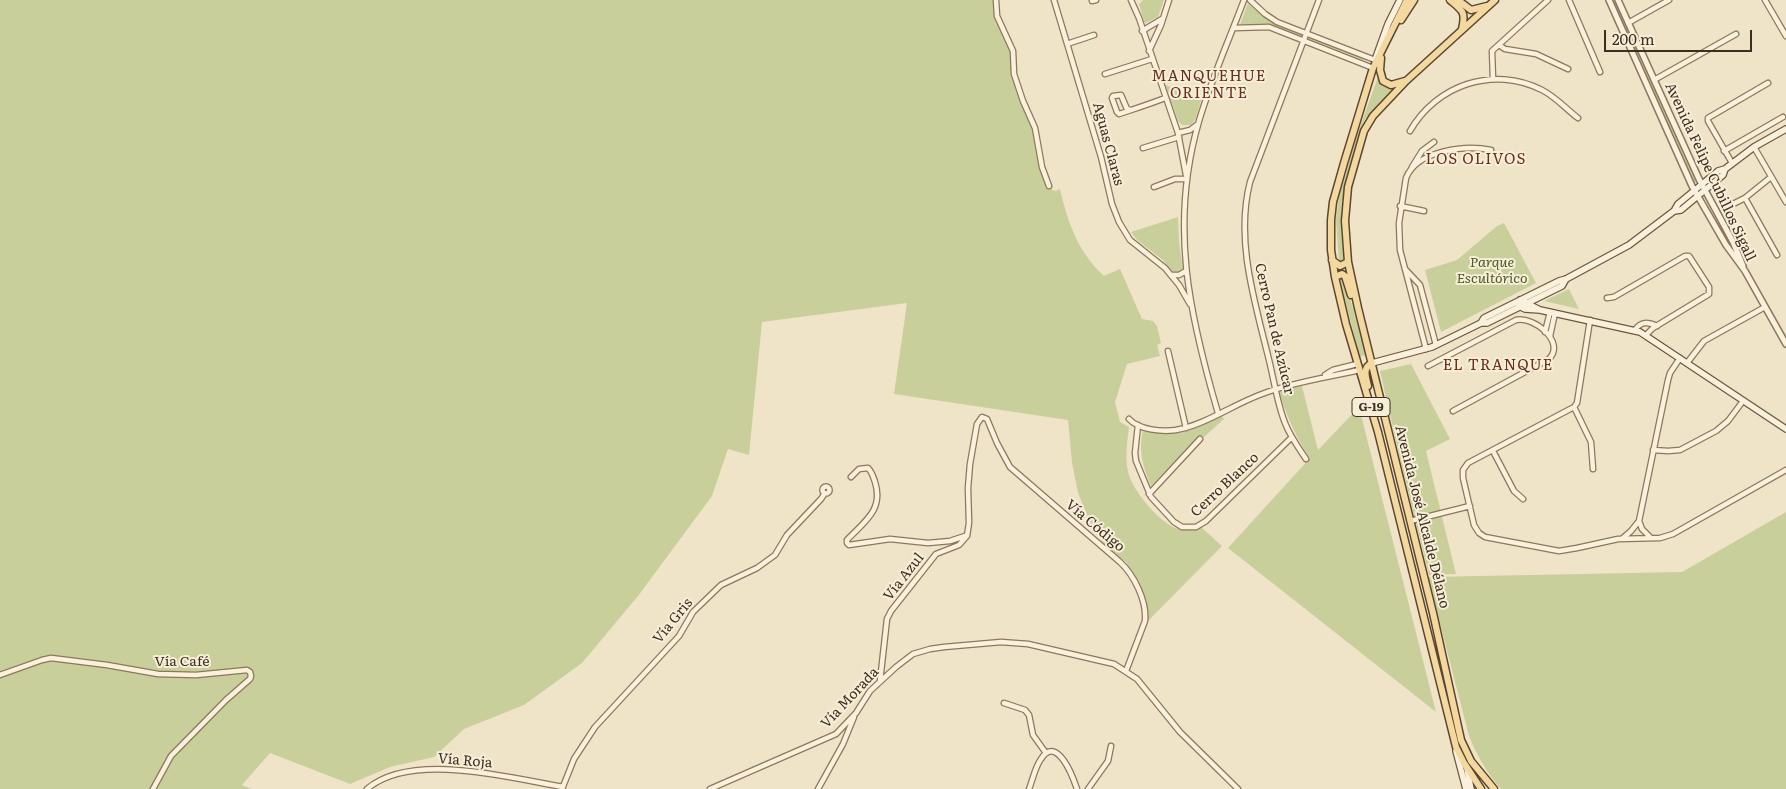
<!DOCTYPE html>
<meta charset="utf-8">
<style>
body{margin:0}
#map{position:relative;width:1786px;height:789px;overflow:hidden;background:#f0e4c8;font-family:Literata,serif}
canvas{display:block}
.scale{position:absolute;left:1604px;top:30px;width:148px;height:22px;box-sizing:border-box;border:2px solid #3d2e20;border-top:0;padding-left:6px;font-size:15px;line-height:18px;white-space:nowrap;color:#3d2e20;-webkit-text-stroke:4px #f7eed8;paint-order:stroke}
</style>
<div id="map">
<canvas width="1786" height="789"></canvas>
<div class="scale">200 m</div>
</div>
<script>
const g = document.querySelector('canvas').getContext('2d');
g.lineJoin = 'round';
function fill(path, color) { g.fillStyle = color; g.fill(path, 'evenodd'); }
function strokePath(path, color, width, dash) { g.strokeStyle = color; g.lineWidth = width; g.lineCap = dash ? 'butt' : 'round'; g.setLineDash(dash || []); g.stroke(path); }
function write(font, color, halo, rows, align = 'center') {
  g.font = font + ' Literata,serif'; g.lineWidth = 4; g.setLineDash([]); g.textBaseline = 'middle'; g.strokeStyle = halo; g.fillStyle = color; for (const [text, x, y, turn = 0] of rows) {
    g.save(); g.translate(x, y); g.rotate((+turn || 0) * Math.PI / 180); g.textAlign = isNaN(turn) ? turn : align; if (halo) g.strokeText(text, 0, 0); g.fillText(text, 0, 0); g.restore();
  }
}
fill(new Path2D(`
 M0 0H993L996 18 1012 52V70L1033 128 1048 187 1055 191 1060 189C1068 223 1078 252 1104 276L1120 269 1142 319 1153 321 1157 326 1161 343 1157 345 1160 356 1127 364 1115 402 1120 422 1129 427C1127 444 1124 462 1130 478 1137 495 1160 523 1178 529 1185 531 1193 529 1201 527L1222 546 1147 622 1146 609 1127 563 1104 544 1091 524 1078 493 1072 463 1068 420 894 394 907 303 762 322 749 455 728 449 712 496 638 596 582 663 524 705 464 729 434 757 390 767 350 784 270 753 242 785 251 789H0Z
 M1143 0H1164L1158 17 1146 23 1144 22 1139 4Z
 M1612 0H1615L1697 181 1694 183Z
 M1248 3 1270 22 1364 57 1363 60 1269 24 1240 25Z
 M1378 77 1382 83 1395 87 1365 119 1358 135 1349 169 1342 203 1341 229 1344 261 1343 263 1339 262 1336 219 1339 197 1356 138Z
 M1165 85 1202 98 1195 120 1191 125H1182L1178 121Z
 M1178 217 1179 243 1183 268 1179 273 1173 274 1163 260 1137 240 1131 232Z
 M1504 223 1536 283 1441 332 1425 270 1457 260 1497 226Z
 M1339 277H1344L1366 355 1360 357Z
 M1569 289 1579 309 1544 301Z
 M1411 364 1450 439 1426 451 1456 574 1429 575 1401 463 1380 371Z
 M1302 386 1318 450 1359 407 1436 712 1228 548 1310 458C1296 438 1287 416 1279 392Z
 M1220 414 1224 419 1204 437 1195 440 1151 486C1143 467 1138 451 1143 430 1174 438 1193 427 1220 414Z
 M1786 512V789H1501C1487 773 1477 756 1469 736L1428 577 1682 572Z`), '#c9cf9b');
const minor = new Path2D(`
 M996 0 997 16 1013 51 1014 74 1023 101 1035 128 1042 167 1049 186
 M1054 0 1101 157 1112 204 1119 222 1130 240 1165 268 1179 285 1190 304
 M1131 0 1139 18 1178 133 1186 175
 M1250 0 1265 14 1277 22 1375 60
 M1569 0 1600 72
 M1765 0 1786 36
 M1092 1 1096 0
 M1628 23 1669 0
 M1234 28 1269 27 1373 68
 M1142 31 1162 19
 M1067 44 1094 35
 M1499 45 1505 49 1536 54 1568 69
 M1149 51 1161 25 1169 0
 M1105 74 1152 59
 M1493 79 1492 51 1548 0
 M1654 80 1736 34
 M1130 110 1127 109 1121 95 1113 96 1112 98 1117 112 1119 114C1134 109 1150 104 1165 98
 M1410 131C1436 85 1494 65 1542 90 1556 97 1566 109 1578 118
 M1178 133 1190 130 1198 124
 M1754 147 1786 202
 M1143 148 1179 137
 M1724 151 1783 117
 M1732 163 1708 121V118L1768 83
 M1412 167 1422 151 1434 142
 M1154 187 1175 179H1186
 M1745 198 1777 255
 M1733 204 1745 198 1771 177
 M1400 206 1424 211
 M1405 269 1420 285 1436 345
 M1171 275H1179L1186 271
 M1607 298 1614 297 1685 256H1689L1709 287V294L1653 328 1646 335
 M1590 320 1577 403 1574 407 1468 463 1463 470V478L1474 525 1479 533 1485 537 1559 551 1577 548 1618 539 1660 538 1673 534 1786 470
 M1635 330C1641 321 1648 322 1657 326
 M1545 332 1550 312
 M1550 336 1555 313
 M1426 349 1400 250 1399 223 1406 178C1417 150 1466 145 1491 150
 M1168 351 1186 428
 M1687 363 1704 341 1765 307
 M1428 366 1516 320C1534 316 1566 342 1549 359L1453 411
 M1325 375 1333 370 1357 364
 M1574 407 1591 442 1593 469
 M1218 413C1189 314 1169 224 1199 121 1211 80 1229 40 1244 0
 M1129 419C1139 430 1162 432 1176 430 1205 425 1234 404 1262 394 1293 382 1326 378 1359 370
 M1138 425 1135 453 1136 461 1151 497 1174 522 1182 527H1196L1206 521 1291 438
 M1653 450 1668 451 1680 450 1716 431 1728 421 1743 401
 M1493 451 1514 491 1523 499
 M1306 459C1298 447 1290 436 1285 423 1277 403 1274 380 1269 360 1255 302 1235 241 1250 182L1319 0
 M851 477 859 469 868 468C872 472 873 476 875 482 884 510 864 522 847 540V543L849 545 890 539 928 543 950 541 965 536
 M822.5 490a3.5 3.5 0 1 1 7 0a3.5 3.5 0 1 1-7 0Z
 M1149 494 1200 439
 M1410 521 1470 506
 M1639 521 1642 529 1651 538
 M1623 538 1631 531 1639 521 1668 380 1670 373 1680 358
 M0 675 42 660 51 658 107 665 158 674 196 675 247 670 250 672 251 676 250 679 226 700 171 756 153 789
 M880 681 887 619 891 611 936 554 959 545 967 536 969 523 968 488 970 464 977 424 982 417 987 419 997 443 1010 467 1120 562C1134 575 1147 601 1145 621L1126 671
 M1004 703 1025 710 1029 715 1033 735 1046 753
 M367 789C411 751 511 778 563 787
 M562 789 574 759 595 727 679 636 693 612 721 585 757 568 775 555 787 535 821 499 825 493
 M710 789 836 734 856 713 870 691 896 667 913 654 930 649 944 647 1001 642 1028 644 1114 664 1137 679 1180 732 1238 789
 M818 789 843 744 854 717
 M1029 789C1033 779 1035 767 1041 759 1057 734 1073 777 1077 789
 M1088 789 1108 761 1111 746`);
const tertiary = new Path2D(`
 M1609 0 1692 186 1726 245 1745 271 1786 344
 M1618 0 1699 179 1733 242 1743 266`);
const secondary = new Path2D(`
 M1375 60 1388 24 1400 0
 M1674 211 1678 204 1718 171 1725 169 1754 147 1786 129
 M1520 300 1540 310 1640 332 1786 429
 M1519 306 1525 309 1540 310
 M1481 323H1487L1562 286 1566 279
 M1372 363 1432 347 1481 323 1484 318 1559 281 1566 279 1629 245 1674 211 1681 210 1723 175 1725 169
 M1456 751 1466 789
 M1467 769 1471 789`);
const primary = new Path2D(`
 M1407 0 1373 68 1344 163 1333 202 1331 220V250L1335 277 1346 324 1378 432 1456 747 1464 763 1481 789
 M1450 0C1463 11 1466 12 1462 29
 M1458 0 1471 10 1487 6
 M1401 20 1414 0
 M1381 58 1380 70 1383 81 1391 85 1405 81
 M1332 260 1340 266 1348 262
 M1335 277 1342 274 1345 276 1351 295
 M1368 386C1366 377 1362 368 1372 363
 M1494 789 1471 761 1461 740 1433 613 1358 308 1348 262 1345 221 1348 187 1364 131 1373 116 1406 81 1495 0`);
strokePath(minor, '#8d765c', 7);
strokePath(tertiary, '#8d765c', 8);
strokePath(secondary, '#6f573f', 8);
strokePath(primary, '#5b4430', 9);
strokePath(minor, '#faf1dc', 4.5);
strokePath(tertiary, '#faf1dc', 5);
strokePath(secondary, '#faf1dc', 5.5);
strokePath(primary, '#f3d9a0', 6);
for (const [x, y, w] of [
 [1371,407,38]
]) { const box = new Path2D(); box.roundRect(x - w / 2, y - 9.5, w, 19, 4); g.fillStyle = '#f7eed8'; g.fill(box); strokePath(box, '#3d2e20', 1); }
write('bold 12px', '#3d2e20', null, [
 ["G-19",1371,407]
]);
write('14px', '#3d2e20', '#f7eed8', [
 ["Aguas Claras",1108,144,75],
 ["Avenida Felipe Cubillos Sigall",1710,172,65],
 ["Cerro Pan de Azúcar",1274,329,77],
 ["Cerro Blanco",1225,485,-43],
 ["Avenida José Alcalde Délano",1422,517,76],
 ["Vía Código",1095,526,40],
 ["Vía Azul",904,577,-52],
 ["Vía Gris",673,621,-51],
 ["Vía Café",182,662],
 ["Vía Morada",850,698,-47],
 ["Vía Roja",465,761,5]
]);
write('italic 14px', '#4d5a26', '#f7eed8', [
 ["Parque",1492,263],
 ["Escultórico",1492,279]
]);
g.letterSpacing = '1px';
write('15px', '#6b2e1e', '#f7eed8', [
 ["MANQUEHUE",1209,77],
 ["ORIENTE",1209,94],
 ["LOS OLIVOS",1476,160],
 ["EL TRANQUE",1498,366]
]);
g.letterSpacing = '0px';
</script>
